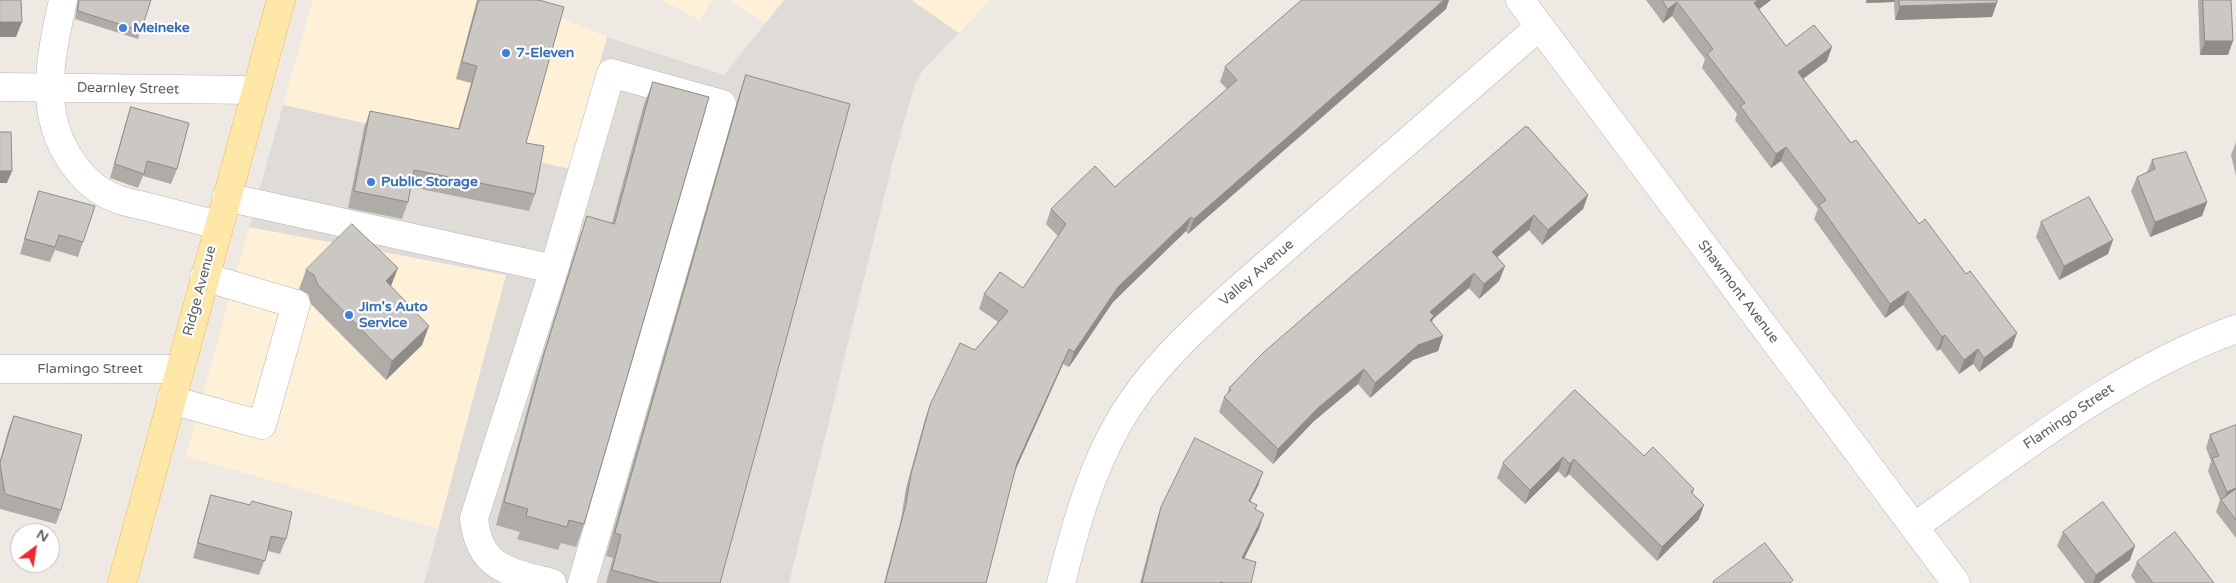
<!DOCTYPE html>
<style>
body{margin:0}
#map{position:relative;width:2236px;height:583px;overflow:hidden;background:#eeeae3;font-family:"Varela Round",sans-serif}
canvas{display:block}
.north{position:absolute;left:10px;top:523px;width:50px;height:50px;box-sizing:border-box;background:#fff;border:1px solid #bdbfc1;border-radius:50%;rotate:31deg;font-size:14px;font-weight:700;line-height:20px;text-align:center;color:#5b6064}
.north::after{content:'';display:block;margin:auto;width:18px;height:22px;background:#f0272e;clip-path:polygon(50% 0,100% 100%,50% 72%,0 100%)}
</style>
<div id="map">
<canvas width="2236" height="583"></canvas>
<div class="north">N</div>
</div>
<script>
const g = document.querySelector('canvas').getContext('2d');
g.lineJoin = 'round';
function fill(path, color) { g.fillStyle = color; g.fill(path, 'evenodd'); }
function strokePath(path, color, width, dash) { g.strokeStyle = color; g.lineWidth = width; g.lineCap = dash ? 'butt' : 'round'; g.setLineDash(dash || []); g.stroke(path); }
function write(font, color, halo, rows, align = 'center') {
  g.font = font + ' "Varela Round",sans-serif'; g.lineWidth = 4.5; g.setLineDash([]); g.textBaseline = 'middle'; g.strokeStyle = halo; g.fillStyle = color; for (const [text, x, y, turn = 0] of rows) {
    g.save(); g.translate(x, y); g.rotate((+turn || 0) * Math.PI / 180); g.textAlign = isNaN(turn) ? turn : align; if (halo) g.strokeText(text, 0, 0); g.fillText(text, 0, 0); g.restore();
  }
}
fill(new Path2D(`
 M313 0H518L607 37 571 169 283 105Z
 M661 0H712L700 20Z
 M728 0H784L766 23Z
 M911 0H990L959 33Z
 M249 227 506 275 438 529 186 456Z`), '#fff1d7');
fill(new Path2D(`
 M784 0H911L959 33 923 70 915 84 894 157 789 583H424L506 275 249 227 283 105 570 169 607 37 724 75Z`), '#dfdcd7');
const minor = new Path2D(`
 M63 0C51 56 37 112 72 162 83 178 96 191 115 198 125 203 137 204 148 207 171 213 195 219 218 225
 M1520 0 1956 583
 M0 87 255 90
 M226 197 554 269
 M0 369H180
 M171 400 262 425 296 304 204 277
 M1914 527C2018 453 2115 373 2236 329
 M552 583C509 572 479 569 474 518L554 269 611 73 722 104 582 583
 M1061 583C1075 528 1090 472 1119 422 1148 371 1192 331 1235 292L1540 26`);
const major = new Path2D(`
 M122 583 281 0`);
strokePath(minor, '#b3b7bb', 29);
strokePath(major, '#f7b653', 29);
strokePath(minor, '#fff', 28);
strokePath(major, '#ffe7a7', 28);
fill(new Path2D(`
 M78 0H151L138 39 75 19Z
 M477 0H539L526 143 535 194 529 211 411 187 408 202 402 219 348 208 364 128 370 111 458 129 471 83 456 79Z
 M1302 0H1449L1446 9 1188 234 1186 231 1113 302 1069 367 1063 364 1015 470 986 583H884L901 519 906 488 925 419 930 405 998 322 979 309 984 294 1023 288 1058 236 1046 224 1051 209 1115 187 1227 89 1220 82 1225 67Z
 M1646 0H1771L1759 9 1786 46 1827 61 1803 79 1851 143 2012 347 1979 372 1973 364 1959 374 1940 349 1937 351 1903 305 1885 318 1814 219 1818 209 1781 161 1771 168 1735 120 1737 114 1702 68 1705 59 1672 16 1663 23Z
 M1866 0H1997L1992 17 1895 20 1894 2 1866 3Z
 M2198 0H2231L2228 55H2200Z
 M746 75 720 583H606L613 558 606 556 738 98Z
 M653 82 584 524 576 547 561 543 558 550 517 539 520 532 496 525 536 377 579 239 587 216 612 223 644 104Z
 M131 107 177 169 171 184 143 176 138 188 110 178 126 122Z
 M1525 127 1588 195 1583 209 1542 245 1529 230 1497 257 1505 266 1499 281 1479 299 1469 288 1433 319 1432 322 1443 336 1438 351 1413 360 1370 398 1358 384 1313 422 1273 464 1219 412 1224 397 1227 394 1229 388Z
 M2236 142V176L2231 155Z
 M2152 160 2207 202 2202 216 2150 237 2131 191 2137 177 2147 172Z
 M39 191 83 242 78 257 55 250 50 262 20 254 34 206Z
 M2041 222 2108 254 2059 280 2036 237Z
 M306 270 391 287 422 345 386 380 311 304 308 294 299 289Z
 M1575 390 1644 456 1694 489 1693 493 1699 519 1657 561 1569 474 1565 478 1558 471 1525 504 1497 478 1503 463Z
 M14 416 61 510 56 524 0 509V460L8 431Z
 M2236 425V538L2216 512 2220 500 2208 471 2211 461 2206 448 2210 435Z
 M1258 486 1250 501 1255 510 1259 529 1244 558 1251 583H1140L1156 522 1161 507Z
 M211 495 286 539 280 554 268 551 259 575 193 558 206 510Z
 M2063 532 2130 560 2099 583H2085L2057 546Z
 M2137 562 2214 583H2136L2131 576Z`), '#afaba7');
fill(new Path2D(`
 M1444 0H1449L1446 9 1188 234 1194 219Z
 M1758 0H1771L1749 17 1754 3Z
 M1867 0H1895L1894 2 1866 3Z
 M1677 2 1672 16 1663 23 1668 9Z
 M1997 3 1992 17 1895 20 1900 6Z
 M0 22H22L16 37H0Z
 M2205 41H2233L2228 55H2200Z
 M1832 47 1827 61 1793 86 1798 72Z
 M1786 147 1781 161 1771 168 1776 154Z
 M0 171H12L7 183H0Z
 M1588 195 1583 209 1542 245 1548 230Z
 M2207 202 2202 216 2150 237 2155 222Z
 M1534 215 1529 230 1487 266 1492 252Z
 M1191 217 1186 231 1113 302 1069 367 1074 352 1118 287Z
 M2113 240 2108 254 2059 280 2064 266Z
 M1505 266 1499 281 1479 299 1484 284Z
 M398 268 391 286 379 300 386 281Z
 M1474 273 1469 288 1433 319 1429 331 1430 312Z
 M1908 291 1903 305 1885 318 1890 304Z
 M429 326 422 345 386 380 392 361Z
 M2017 333 2012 347 1979 372 1984 358Z
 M1945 335 1940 349 1937 351 1942 337Z
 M1443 336 1438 351 1413 360 1370 398 1375 383 1418 345Z
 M1069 349 1063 364 1012 478 1017 463Z
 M1978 349 1973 364 1959 374 1964 360Z
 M1364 369 1358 384 1313 422 1273 464 1278 449 1318 408Z
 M1563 457 1558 471 1525 504 1530 490Z
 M1574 459 1569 474 1565 478 1570 464Z
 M1263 472 1258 486 1243 515 1249 501Z
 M2236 488V496L2223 502 2227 492Z
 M1704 505 1699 519 1657 561 1662 547Z
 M1264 514 1259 529 1237 573 1242 558Z
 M2135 546 2130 560 2099 583H2093L2096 575Z`), '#8e8b88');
const building = new Path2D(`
 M0 0H21L22 22H0Z
 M79 0H151L141 31 78 11Z
 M479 0H539L564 7 526 143 544 146 535 194 414 170 408 202 354 191 370 111 459 129 477 66 462 62Z
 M1302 0H1444L1194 219 1191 217 1118 287 1074 352 1069 349 1017 463 986 583H885L906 504 911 474 930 405 960 343 975 350 1008 311 984 294 1000 272 1023 288 1066 224 1051 209 1095 166 1115 187 1237 80 1225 67Z
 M1662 0H1758L1754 3 1786 46 1814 25 1832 47 1798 72 1851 143 1856 140 1919 224 1925 219 1966 274 1970 271 2017 333 1984 358 1978 349 1964 360 1945 335 1942 337 1908 291 1890 304 1819 205 1826 200 1786 147 1776 154 1740 106 1745 103 1707 54 1713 49 1677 2 1668 9Z
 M1899 0H1997V3L1900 6Z
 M2203 0H2231L2233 41H2205Z
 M746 75 850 104 720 583H660L612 570 621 535 615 533Z
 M653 82 709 97 584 524 569 520 567 527 526 516 528 509 504 502 544 354 587 216 614 224Z
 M131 107 189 123 177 169 147 161 144 174 115 164Z
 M1525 127H1528L1588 195 1548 230 1534 215 1492 252 1505 266 1484 284 1474 273 1430 312 1434 316 1430 320 1443 336 1418 345 1375 383 1364 369 1318 408 1278 449 1224 397 1231 390 1229 388 1264 352Z
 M0 132H11L12 171H0Z
 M2186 152 2207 202 2155 222 2137 177 2155 169 2152 160Z
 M39 191 95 206 83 242 59 235 55 247 25 239Z
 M2089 197 2113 240 2064 266 2041 222Z
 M352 224 398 268 386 281 429 326 392 361 318 285 314 275 306 270Z
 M1575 390 1644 456 1653 447 1694 489 1691 492 1704 505 1662 547 1574 459 1570 464 1563 457 1530 490 1503 463Z
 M14 416 82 435 61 510 5 494 0 464Z
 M2236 425V488L2227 492 2212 458 2219 456 2210 435Z
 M1195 438 1263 472 1249 501 1257 505 1255 509 1264 514 1242 558 1256 562 1251 583H1225L1220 582V583H1142L1161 507Z
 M2236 489V520L2221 500Z
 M211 495 250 505 252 501 292 512 286 539 271 536 265 561 198 543Z
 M2103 502 2135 546 2096 575 2063 532Z
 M2175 532 2214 583H2153L2137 562Z
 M1765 543 1793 580 1790 583H1714L1713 582Z`);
fill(building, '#cbc7c2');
strokePath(building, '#8e8b88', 1);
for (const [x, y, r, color] of [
 [123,28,5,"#3f7fe0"],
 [506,53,5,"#3f7fe0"],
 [371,182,5,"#3f7fe0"],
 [349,315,5,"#3f7fe0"]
]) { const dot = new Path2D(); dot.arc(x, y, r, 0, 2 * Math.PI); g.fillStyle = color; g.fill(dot); strokePath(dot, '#fff', 2); }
write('bold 14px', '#366cbe', '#fff', [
 ["Meineke",133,28],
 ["7-Eleven",516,53],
 ["Public Storage",381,182],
 ["Jim's Auto",359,307],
 ["Service",359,323]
], 'left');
write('14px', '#5b6064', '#fff', [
 ["Dearnley Street",128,89,1],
 ["Valley Avenue",1257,273,-41],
 ["Ridge Avenue",200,291,-75],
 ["Shawmont Avenue",1738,292,53],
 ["Flamingo Street",90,369],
 ["Flamingo Street",2069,417,-34]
]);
</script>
